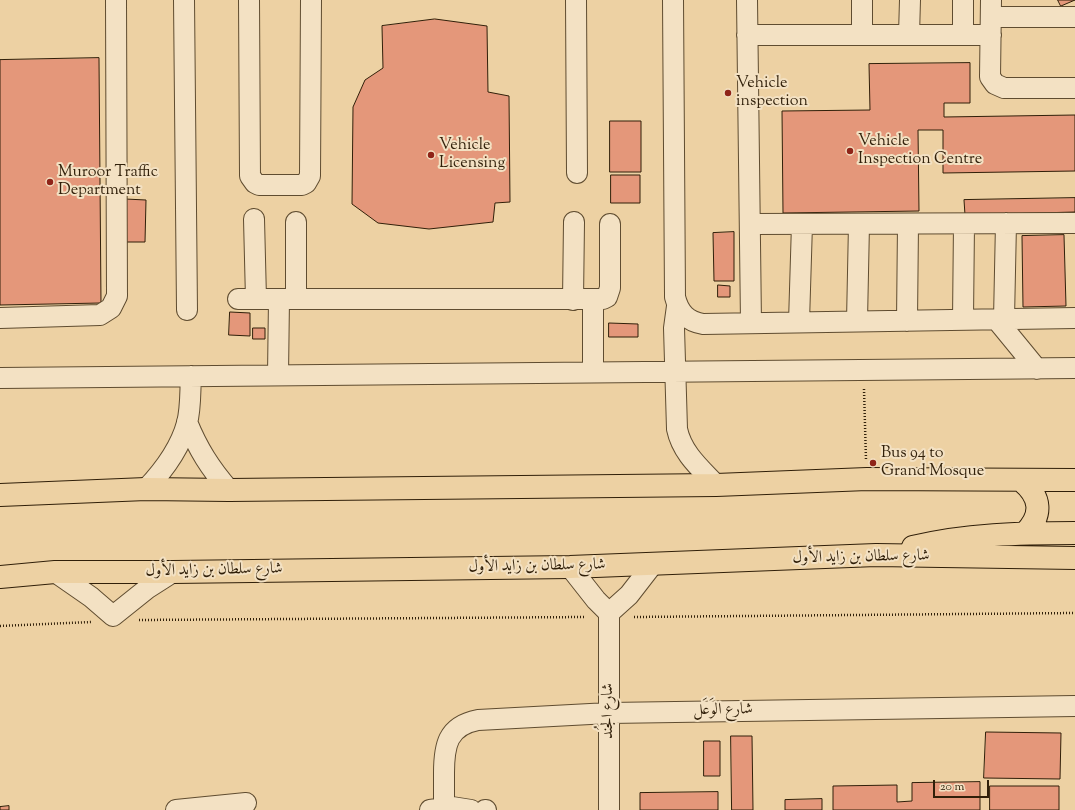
<!DOCTYPE html>
<meta charset="utf-8">
<style>
body{margin:0}
#map{position:relative;width:1075px;height:810px;overflow:hidden;background:#edd1a3;font-family:"Sorts Mill Goudy",serif}
canvas{display:block}
.scale{position:absolute;left:933px;top:780px;width:56px;height:18px;box-sizing:border-box;border:2px solid #301f09;border-top:0;padding-left:5px;font-size:12px;line-height:14px;white-space:nowrap;color:#301f09;-webkit-text-stroke:3px #f3e1c3;paint-order:stroke}
</style>
<div id="map">
<canvas width="1075" height="810"></canvas>
<div class="scale">20 m</div>
</div>
<script>
const g = document.querySelector('canvas').getContext('2d');
g.lineJoin = 'round';
function fill(path, color) { g.fillStyle = color; g.fill(path, 'evenodd'); }
function strokePath(path, color, width, dash) { g.strokeStyle = color; g.lineWidth = width; g.lineCap = dash ? 'butt' : 'round'; g.setLineDash(dash || []); g.stroke(path); }
function write(font, color, halo, rows, align = 'center') {
  g.font = font + ' "Sorts Mill Goudy",Amiri,serif'; g.lineWidth = 4; g.setLineDash([]); g.textBaseline = 'middle'; g.strokeStyle = halo; g.fillStyle = color; for (const [text, x, y, turn = 0] of rows) {
    g.save(); g.translate(x, y); g.rotate((+turn || 0) * Math.PI / 180); g.textAlign = isNaN(turn) ? turn : align; if (halo) g.strokeText(text, 0, 0); g.fillText(text, 0, 0); g.restore();
  }
}
const building = new Path2D(`
 M1058 0H1075L1061 6Z
 M435 19 487 26 488 92 509 96 510 202 495 203 493 222 429 229 378 223 352 204 353 107 365 80 383 68 382 26Z
 M99 58 101 303 0 305V60Z
 M970 63V103H944V117L1075 115V171L943 173V130H918L919 211 783 213 782 111 870 110 869 64Z
 M610 121H641V172H610Z
 M611 175H640V203H611Z
 M1075 198V212L965 215 964 200Z
 M125 199 146 200 145 242H124Z
 M734 232V281H714L713 233Z
 M1064 235 1066 306 1023 307 1022 236Z
 M718 285 730 286V297H718Z
 M230 312 250 313V336L229 335Z
 M609 323 638 324V337H609Z
 M253 328H265V339H253Z
 M986 732 1061 733 1060 779 984 778Z
 M731 736H752L753 810H732Z
 M704 741H720V776H704Z
 M980 782V810H833V786L897 785V802L912 801V783Z
 M990 786H1059V810H990Z
 M718 792V810H640V793Z
 M822 799V810H785V800Z
 M9 806V810H0V807Z`);
fill(building, '#e4977a');
strokePath(building, '#301f09', 1);
const minor = new Path2D(`
 M184 0 187 310
 M249 0 250 176 255 183 259 185H302L306 183 310 176 311 0
 M576 0 577 173
 M673 0 675 297C679 313 687 321 703 324L1075 318
 M747 0 751 323
 M991 0 990 77 995 84 1004 88H1075
 M991 17H1075
 M747 35H991
 M862 35V0
 M909 35 910 0
 M963 35V0
 M254 219 256 299
 M296 222V299
 M751 224 1075 223
 M238 299H603L607 297 610 288V224
 M573 300 574 222
 M593 300V372
 M677 306 674 328 677 429C682 453 700 468 716 485
 M0 318 100 315 111 308 117 296 116 0
 M963 319 964 224
 M996 319 1037 369
 M1004 319 1006 223
 M857 321 859 224
 M907 321 908 224
 M799 322 802 224
 M278 375 279 299
 M0 378 1075 368
 M187 422C198 449 210 468 229 490
 M146 489C164 470 180 449 187 423 191 408 190 391 191 376
 M570 567 596 600 609 613V810
 M55 572 91 597 113 616 148 588 173 572
 M609 613 629 595 653 564
 M444 808C444 796 444 785 444 773 444 746 447 726 478 720L609 713 1075 706
 M176 810 246 803
 M430 810 452 807 471 810
 M485 810H486`);
const major = new Path2D(`
 M1022 481C1041 497 1043 515 1025 533
 M0 495 146 489 229 490 716 485 867 479 1075 480
 M913 547C965 534 1022 533 1075 533
 M0 577 55 572H173L570 567 876 555 1075 558`);
strokePath(minor, '#5f4c30', 22);
strokePath(major, '#301f09', 24);
strokePath(new Path2D(`
 M864 389 866 460
 M634 617 1075 613
 M139 620 586 617
 M0 626 91 622`), '#301f09', 2.5, [1, 2]);
strokePath(minor, '#f3e1c3', 20);
strokePath(major, '#edd1a3', 22);
for (const [x, y, r, color] of [
 [728,93,4,"#8f2418"],
 [850,151,4,"#8f2418"],
 [431,155,4,"#8f2418"],
 [50,182,4,"#8f2418"],
 [873,463,4,"#8f2418"]
]) { const dot = new Path2D(); dot.arc(x, y, r, 0, 2 * Math.PI); g.fillStyle = color; g.fill(dot); strokePath(dot, '#f3e1c3', 1.5); }
write('16px', '#301f09', '#f3e1c3', [
 ["Vehicle",736,84],
 ["inspection",736,102],
 ["Vehicle",858,142],
 ["Inspection Centre",858,160],
 ["Vehicle",439,146],
 ["Licensing",439,164],
 ["Muroor Traffic",58,173],
 ["Department",58,191],
 ["Bus 94 to",881,454],
 ["Grand Mosque",881,472]
], 'left');
write('16px', '#301f09', '#f3e1c3', [
 ["شارع سلطان بن زايد الأول",861,558,-1],
 ["شارع سلطان بن زايد الأول",537,567,-1],
 ["شارع سلطان بن زايد الأول",214,571,-1],
 ["شارع الجُند",609,711,-90],
 ["شارع الوَعَل",723,711,-1]
]);
</script>
